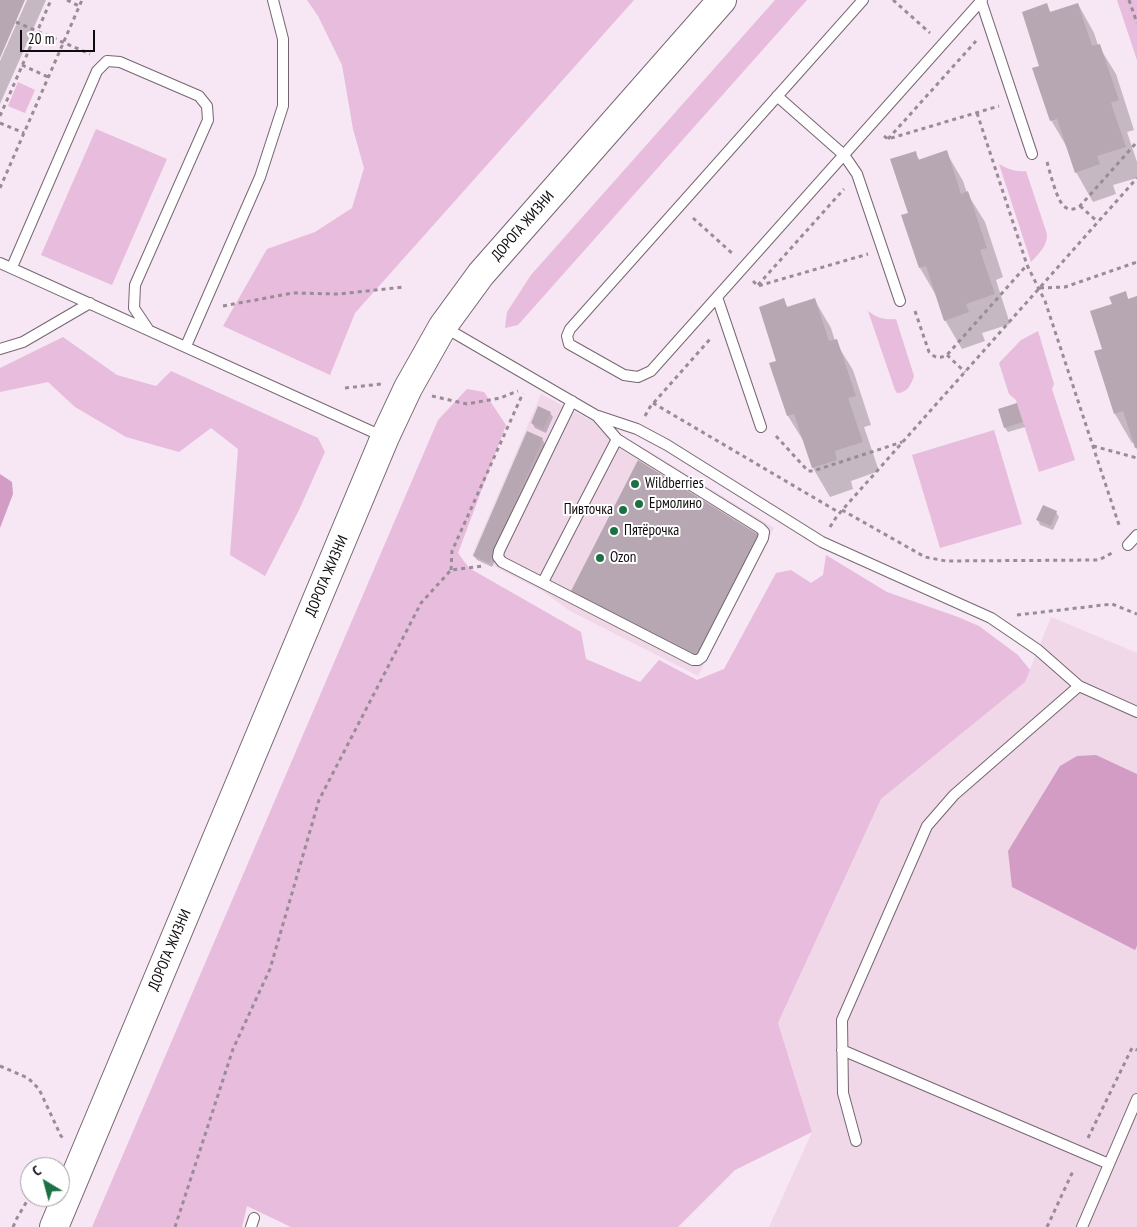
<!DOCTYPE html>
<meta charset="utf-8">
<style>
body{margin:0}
#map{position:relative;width:1137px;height:1227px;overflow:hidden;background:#f7e6f3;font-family:"PT Sans Narrow",sans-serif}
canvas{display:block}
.north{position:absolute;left:20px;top:1157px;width:50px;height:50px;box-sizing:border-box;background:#fff;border:1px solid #9f9d9f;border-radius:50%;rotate:323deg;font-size:14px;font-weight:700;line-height:20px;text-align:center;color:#0f0a0e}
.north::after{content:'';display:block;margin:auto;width:18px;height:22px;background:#1b7144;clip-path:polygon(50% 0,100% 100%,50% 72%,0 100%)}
.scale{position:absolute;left:20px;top:30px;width:75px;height:22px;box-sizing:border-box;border:2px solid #0f0a0e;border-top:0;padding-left:6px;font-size:15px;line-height:18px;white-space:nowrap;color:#0f0a0e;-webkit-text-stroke:4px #fff;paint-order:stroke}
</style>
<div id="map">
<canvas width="1137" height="1227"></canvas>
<div class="north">С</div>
<div class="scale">20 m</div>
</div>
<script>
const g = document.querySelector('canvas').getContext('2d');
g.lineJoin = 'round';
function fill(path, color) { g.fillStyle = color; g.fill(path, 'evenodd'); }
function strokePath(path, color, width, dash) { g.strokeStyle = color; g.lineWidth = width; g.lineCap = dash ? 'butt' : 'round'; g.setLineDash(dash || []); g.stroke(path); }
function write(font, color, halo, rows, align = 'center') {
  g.font = font + ' "PT Sans Narrow",sans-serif'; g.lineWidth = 4; g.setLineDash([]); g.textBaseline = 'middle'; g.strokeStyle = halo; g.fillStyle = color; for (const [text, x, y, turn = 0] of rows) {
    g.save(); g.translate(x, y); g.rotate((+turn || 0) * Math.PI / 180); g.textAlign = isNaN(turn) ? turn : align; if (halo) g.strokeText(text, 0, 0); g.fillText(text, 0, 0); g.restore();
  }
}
fill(new Path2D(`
 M541 394 644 448 774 528 698 676 570 611 544 592 472 555Z
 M1051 617 1137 653V1227H769L812 1132 778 1023 881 799 1025 682Z`), '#f0d8e9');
fill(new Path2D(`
 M307 0H634L355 313 330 375 223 326 267 249 315 232 352 208 364 168 353 129 342 65 318 16Z
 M775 0H807L518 325 505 328 507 312 531 275Z
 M1117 0H1137V60Z
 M18 82 35 90 25 113 8 106Z
 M96 129 167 159 112 285 41 255Z
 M999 164C1008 169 1015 172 1026 171L1047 234C1047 247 1039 253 1031 262Z
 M868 311C877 318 884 320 896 319L914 376C911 385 907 393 897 393L895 390Z
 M1038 331 1054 384 1052 389 1075 460 1039 472 1016 400 1009 394 999 363 1021 340Z
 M63 337 117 375 156 386 171 371 318 438 325 452 299 510 265 576 230 555 238 449 211 428 179 452 126 437 75 407 48 382 0 392V368Z
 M467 389 484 392 506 425 458 553 469 568 581 632 586 659 640 682 659 660 697 680 724 669 776 573 791 570 811 583 823 575 826 555 887 592 958 617 979 626 1018 655 1030 670 1025 682 881 799 778 1023 812 1132 735 1170 678 1227H291L247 1206 242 1227H92L438 420Z
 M994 430 1022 524 940 548 912 455Z`), '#e7bcdc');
fill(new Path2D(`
 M0 474 12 482 13 494 0 528Z
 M1096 755 1137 774V946L1135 950 1012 887 1008 851 1060 766 1077 756Z`), '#d29cc5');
fill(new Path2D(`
 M27 0H46L0 104V61Z
 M1078 4 1094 33 1098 45 1116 74 1134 130 1127 132 1137 162V178L1113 185 1116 194 1093 202 1076 172 1068 149 1051 120 1041 66 1046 5 1051 13Z
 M915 152 920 161 946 152 963 181 967 193 985 222 1003 277 996 280 1010 324 982 333 985 341 962 349 945 320 937 297 920 268 902 216 910 214Z
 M1125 293 1129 300 1137 297V450L1134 442 1132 443 1115 414 1095 352 1104 349 1114 305Z
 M814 299 831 328 835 341 853 370 871 425 864 427 879 471 851 481 853 489 830 497 813 468 806 445 788 416 778 362 783 300 788 308Z
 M1016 405 1025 427 1008 432 1005 428Z
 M550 413 553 417 546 433 535 428 532 423Z
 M542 439 545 444 492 567 477 560 474 556Z
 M1056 512 1059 517 1053 530 1040 525 1038 520Z
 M761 541 700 659 575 596 572 591Z`), '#0003');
fill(new Path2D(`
 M0 0H25L0 58Z
 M1047 3 1050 12 1078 3 1092 46 1100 44 1119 100 1111 103 1126 147 1097 156 1100 164 1075 173 1057 119 1050 121 1032 68 1039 66 1022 12Z
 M947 150 961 194 968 191 987 248 980 250 995 294 966 304 969 312 944 321 926 266 919 268 901 215 908 213 890 159 916 151 918 160Z
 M1126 291 1128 299 1137 296V448H1135L1123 411 1114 414 1094 351 1102 349 1090 311 1112 304 1109 297Z
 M784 298 787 307 815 298 829 341 837 339 856 396 848 398 863 442 835 451 837 460 812 468 794 414 787 416 769 363 776 361 759 307Z
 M1017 403 1023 422 1004 428 998 409Z
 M538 406 551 412 543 429 531 423Z
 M527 431 543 438 489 563 473 556Z
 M638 460 759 535 698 655 571 591Z
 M1043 505 1057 511 1051 526 1036 520Z`), '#b7a7b2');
const service = new Path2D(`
 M863 0 570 329 567 336 569 344 624 375 638 377 651 371 982 0
 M981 1 1032 154
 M777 96 844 155 857 174 900 301
 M0 263 384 437
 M12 267 97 71 107 61 120 62 199 96 207 106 208 120 135 285 134 308 148 329
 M717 297 761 427
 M444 327 597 416 617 439 760 528 764 532 763 538 702 657 698 660H693L502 562 498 557 499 551 572 401
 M186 346 260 177 283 106V39L273 0
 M0 349 23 342 90 303
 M598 416 637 429 667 445 822 542 991 618 1038 650 1079 686 1137 712
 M1128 545 1137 535
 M543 582 617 439
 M842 1050 1109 1164
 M856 1141 843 1093 842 1020 927 826 954 795 1079 686
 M251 1227 254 1218
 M1082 1227 1137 1099`);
const secondary = new Path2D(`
 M54 1227 385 437 408 388 443 326 481 274 722 0`);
strokePath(service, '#756772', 12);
strokePath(secondary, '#756772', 30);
strokePath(new Path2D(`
 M67 0 79 6
 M893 0 930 33
 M1129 0 1137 23
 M16 22 90 54
 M22 65 48 77
 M977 113 1027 265 1045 301 1120 528
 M0 116 51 0
 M0 123 24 133
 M884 136 888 139 999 106
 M888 139 976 41
 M1047 162C1050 172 1057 202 1065 207 1070 211 1075 209 1080 206L1137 142
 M0 188 82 0
 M1080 206 1098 222
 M693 218 733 254
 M753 281 758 286 868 254
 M758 285 844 189
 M1040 288 1065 287 1137 262
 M223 306 293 293 339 294 404 287
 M915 311 929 352C935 358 939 359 947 355L1027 265
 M947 355 965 372
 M345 388 381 384
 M432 396 467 404 500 398 518 391
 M653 403 840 513
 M645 416 650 407 712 337
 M776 436 808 471H813L902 442
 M1093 446 1137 458
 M842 510 925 557 946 561 1099 560 1112 553
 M830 527 837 516 1137 178
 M451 570 452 551 523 393
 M1017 615 1112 604 1137 614
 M0 1066 28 1078 39 1089 61 1136 64 1139
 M1088 1138 1132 1048 1137 1050
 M13 1227 17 1218 30 1196
 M175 1227 233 1049 270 969 319 800 421 603 451 570 484 566
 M1047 1227 1074 1169`), '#998c96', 3, [4, 4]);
strokePath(service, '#fff', 10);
strokePath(secondary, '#fff', 28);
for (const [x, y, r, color] of [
 [635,484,5,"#1b7144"],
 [639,504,5,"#1b7144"],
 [623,510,5,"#1b7144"],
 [614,531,5,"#1b7144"],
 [600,558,5,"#1b7144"]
]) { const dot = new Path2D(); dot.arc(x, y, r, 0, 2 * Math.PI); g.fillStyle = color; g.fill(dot); strokePath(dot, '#fff', 2); }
write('15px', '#0f0a0e', '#fff', [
 ["ДОРОГА ЖИЗНИ",523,226,-49],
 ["ДОРОГА ЖИЗНИ",327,576,-67],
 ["ДОРОГА ЖИЗНИ",170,950,-67]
]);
write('15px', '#0f0a0e', '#fff', [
 ["Wildberries",645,484],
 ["Ермолино",649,504],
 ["Пивточка",613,510,"right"],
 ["Пятёрочка",624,531],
 ["Ozon",610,558]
], 'left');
</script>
